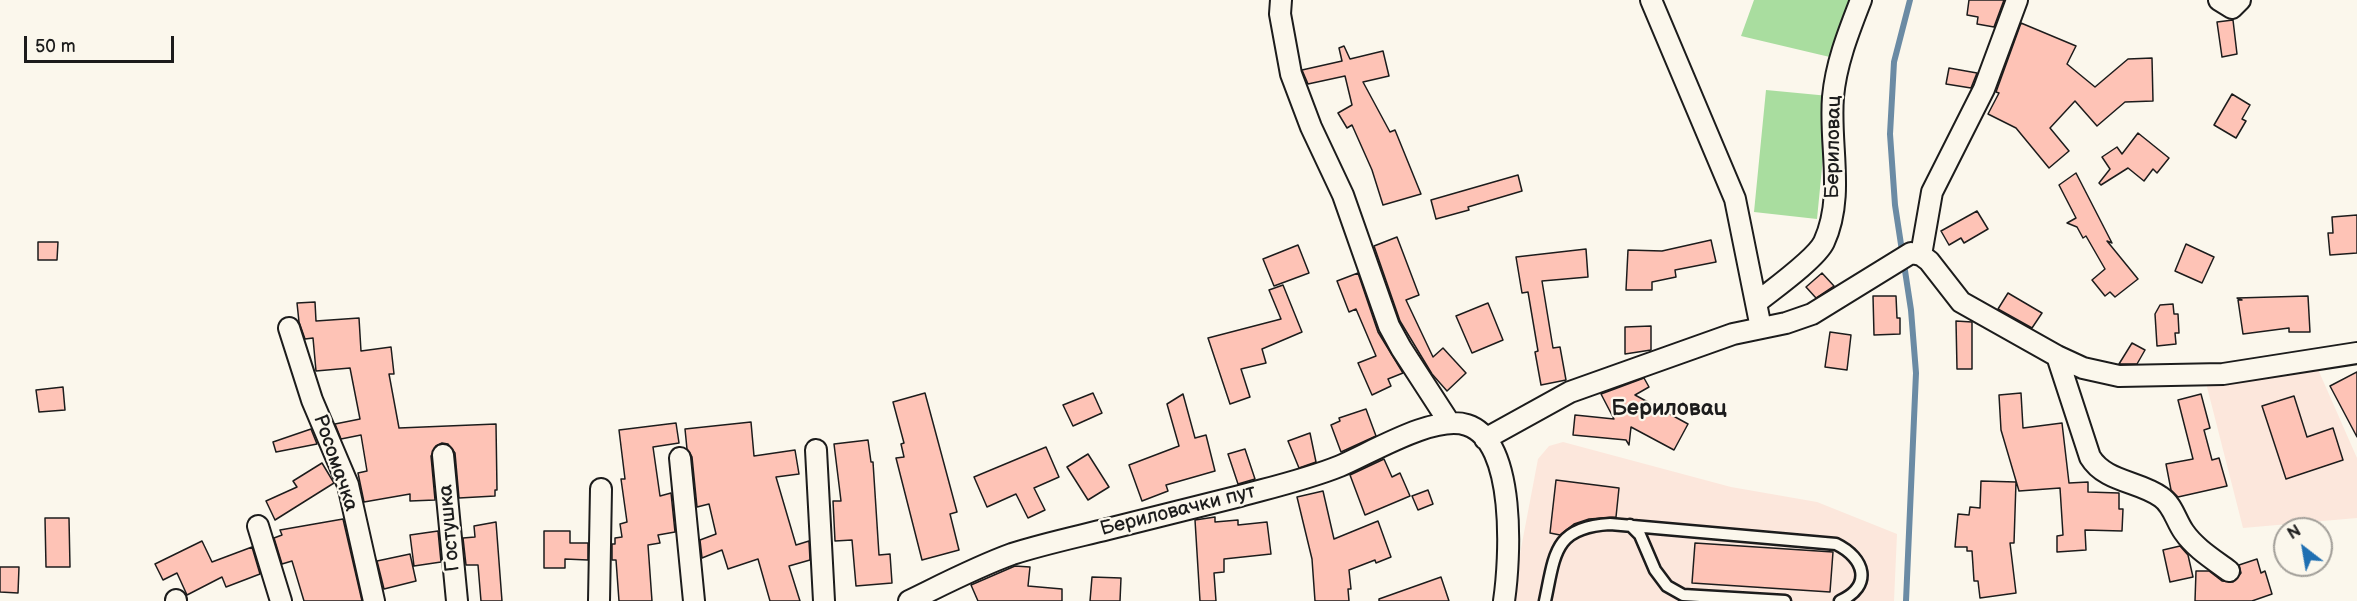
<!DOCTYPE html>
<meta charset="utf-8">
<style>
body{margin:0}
#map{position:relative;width:2357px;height:601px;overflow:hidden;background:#fbf7ec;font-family:"Balsamiq Sans",sans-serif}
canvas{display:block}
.north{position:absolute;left:2273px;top:517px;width:60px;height:60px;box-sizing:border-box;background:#fbf7ec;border:2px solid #a29f99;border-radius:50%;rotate:329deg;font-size:16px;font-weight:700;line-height:24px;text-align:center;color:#1c1c1c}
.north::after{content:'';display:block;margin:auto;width:21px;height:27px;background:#1f6fb2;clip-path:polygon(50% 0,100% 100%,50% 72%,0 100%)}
.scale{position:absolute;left:24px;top:36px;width:150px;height:27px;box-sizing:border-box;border:3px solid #1c1c1c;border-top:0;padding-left:8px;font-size:18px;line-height:21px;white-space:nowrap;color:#1c1c1c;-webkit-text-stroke:4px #fbf7ec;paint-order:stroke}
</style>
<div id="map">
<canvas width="2357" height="601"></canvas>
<div class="north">N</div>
<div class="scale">50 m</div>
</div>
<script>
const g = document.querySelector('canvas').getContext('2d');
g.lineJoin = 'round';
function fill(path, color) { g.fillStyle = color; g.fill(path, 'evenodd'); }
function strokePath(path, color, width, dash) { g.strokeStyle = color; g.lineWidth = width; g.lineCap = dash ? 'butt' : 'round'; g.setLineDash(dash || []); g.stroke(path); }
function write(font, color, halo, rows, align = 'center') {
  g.font = font + ' "Balsamiq Sans",sans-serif'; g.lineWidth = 4.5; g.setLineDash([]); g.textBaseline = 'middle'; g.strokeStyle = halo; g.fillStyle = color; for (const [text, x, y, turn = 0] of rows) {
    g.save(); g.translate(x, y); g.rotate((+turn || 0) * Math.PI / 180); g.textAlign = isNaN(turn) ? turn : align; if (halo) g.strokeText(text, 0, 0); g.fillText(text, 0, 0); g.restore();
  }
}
fill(new Path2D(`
 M2317 367 2357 458V518L2243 528 2206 383Z
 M1563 442 1731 487 1817 502 1897 534 1894 601H1511L1538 459 1549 446Z`), '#fce7dc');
fill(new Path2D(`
 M1754 0H1854L1834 58 1741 36Z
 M1766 90 1829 96 1817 219 1754 212Z`), '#a9dd9f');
strokePath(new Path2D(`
 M1906 601 1916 373 1911 310 1895 205 1890 134 1894 62 1910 0`), '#6b8ba4', 6);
const building = new Path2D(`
 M1969 0H2004L1994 27 1977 24 1978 17 1967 15Z
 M2233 20 2237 54 2222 57 2217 22Z
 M2021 23 2076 46 2067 64 2095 87 2128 59 2152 58 2153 101 2125 102 2097 126 2075 101 2050 128 2069 151 2049 168 2016 128 1988 114 1999 93 1996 92Z
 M1344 46 1350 59 1383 51 1389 76 1363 82 1390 132 1395 130 1421 194 1383 205 1372 170 1352 125 1347 128 1338 113 1352 105 1345 76 1308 84 1302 70 1342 61 1339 48Z
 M1949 68 1977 73 1971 88 1946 84Z
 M2232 94 2250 105 2242 119 2246 121 2236 138 2214 125Z
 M2138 133 2169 158 2157 173 2153 169 2144 181 2128 168 2101 185 2099 183 2110 169 2102 157 2117 147 2122 154Z
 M2076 173 2112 243 2107 241 2138 279 2115 297 2110 292 2105 296 2092 280 2105 269 2086 236 2083 238 2077 227 2067 223 2076 218 2059 185Z
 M1518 175 1522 191 1468 207 1469 210 1436 219 1431 200Z
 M1977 211 1988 229 1964 243 1961 238 1949 245 1941 231Z
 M2357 215V253L2330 255 2328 233H2333L2332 217Z
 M1397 237 1419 295 1406 300 1433 357 1443 348 1466 373 1447 391 1432 374 1400 321 1374 246Z
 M1711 240 1716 262 1675 270 1676 277 1652 282V290H1626L1628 250 1662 251Z
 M38 242H58L57 260H38Z
 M2186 244 2214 257 2202 283 2175 271Z
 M1298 245 1309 273 1274 286 1263 259Z
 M1586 249 1588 277 1542 281 1553 348 1560 347 1566 380 1541 385 1535 352 1538 351 1528 292 1522 293 1516 257Z
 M1358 273 1378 332 1403 373 1388 379 1391 386 1372 395 1358 363 1376 356 1356 309 1349 312 1337 281Z
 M1822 273 1834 286 1816 298 1806 287Z
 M1283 285 1302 332 1262 349 1266 363 1241 369 1250 397 1230 404 1208 338 1281 319 1269 290Z
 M2008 293 2042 313 2032 328 1998 309Z
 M1873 296H1896L1897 318H1900V334L1874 335Z
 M2308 296 2310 332H2289V328L2243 334 2238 300H2242L2237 298Z
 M315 302 316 321 359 318 361 351 391 347 394 374H389L399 428 496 424 497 490H495V496L459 498 455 453 448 444 442 443 436 446 431 456 435 500 410 501V494L364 502 358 473 367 471 361 435 341 439 335 424 360 419 350 368 316 371 313 338 305 339 299 322 297 303Z
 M1488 303 1503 340 1472 353 1456 316Z
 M2173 304 2174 314H2178L2179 333H2175L2176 344 2157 346 2155 314 2160 305Z
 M1956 321 1972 322V369H1957Z
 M1651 326V350L1625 354V327Z
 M1830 332 1851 335 1847 370 1825 367Z
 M2132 343 2145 350 2137 364H2119Z
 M2357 372V437L2330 386Z
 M1644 378 1649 387 1635 395 1688 424 1674 450 1631 427 1629 445 1626 440 1573 435 1575 415 1614 419 1601 394Z
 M63 387 65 410 39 412 36 390Z
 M925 393 957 512 950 514 959 550 922 560 896 458 904 457 901 444 904 443 893 402Z
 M1093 393 1102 413 1073 426 1063 405Z
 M2021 393 2023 428 2062 423 2069 483 2088 482V492L2119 493V509H2123L2122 531 2085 530 2086 550 2057 552V536L2063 535 2060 488 2019 491 2001 430 1999 395Z
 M1183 394 1195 438 1206 435 1215 471 1166 485 1168 491 1142 501 1129 465 1179 446 1167 404Z
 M2201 394 2210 428 2204 430 2212 460 2219 458 2227 486 2178 497 2171 490 2166 464 2193 459 2178 400Z
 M2294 396 2307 437 2333 428 2343 460 2286 479 2262 406Z
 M1366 409 1376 436 1341 452 1331 425 1340 421 1339 418Z
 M751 422 754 456 795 450 799 474 776 477 796 545 809 541 810 560 789 566 800 601H770L758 559 728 569 722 550 702 558 700 540 716 534 709 504 697 507 692 457 687 449 685 429Z
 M676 423 679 443 653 447 660 496 671 493 675 532 658 535 660 543 648 545 652 601H619L616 560H612V544H615V538L622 537 620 524 627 522 621 479H625L619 430Z
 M311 429 317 444 276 452 273 442Z
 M1310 433 1316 462 1299 468 1288 441Z
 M868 440 871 462H873L879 555 890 554 892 583 856 586 852 540 835 541 833 501H841L834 444Z
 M1046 447 1059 477 1034 488 1045 510 1028 518 1016 494 987 507 974 477Z
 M1245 449 1255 479 1238 484 1228 454Z
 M1088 454 1109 487 1088 500 1067 467Z
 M1384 459 1392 477 1400 473 1410 496 1365 515 1350 475Z
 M322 463 334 483 275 520 266 501 297 487 293 481Z
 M1556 480 1619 488 1616 517 1589 519 1574 524 1560 535 1550 533Z
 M1981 481 2016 482 2014 543H2010L2016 593 1980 598 1978 581H1974L1972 551H1967V547H1955L1958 514 1969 515 1970 507 1980 508Z
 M1428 490 1433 504 1418 510 1412 496Z
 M1323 491 1334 539 1378 521 1391 557 1376 563 1375 560 1349 570 1351 589H1348L1349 601H1315L1312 559 1297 497Z
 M1215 517V522L1238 520V525L1267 522 1271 554 1224 559V572L1214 573 1216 601H1200L1195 520Z
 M45 518H69L70 567H46Z
 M343 519 362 601H304L292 561 282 564 274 538 282 535 280 530Z
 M496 522 502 601H481L478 565H466L463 538 475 537 474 526Z
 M438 531 441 562 414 566 410 535Z
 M544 531H570V543H588V560L565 559V568H544Z
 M202 541 212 562 252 547 260 574 226 587 222 577 187 595 177 573 163 580 155 564Z
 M1695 543 1833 552 1830 592 1692 583Z
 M2180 546 2188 555 2193 577 2170 582 2163 550Z
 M410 554 416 581 384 589 377 561Z
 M2257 559 2261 573 2265 571 2272 594 2252 601H2195L2196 571H2209L2222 581 2233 582 2241 573 2239 565Z
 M1015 566 1030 567 1028 586 1062 589V601H978L971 585Z
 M0 567H19L18 593 0 592Z
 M1092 577 1121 578 1120 601H1090Z
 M1441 577 1449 601H1379V599Z`);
fill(building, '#fec3b6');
strokePath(building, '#1c1c1c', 1.5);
const lane = new Path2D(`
 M1630 525 1640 535 1655 570 1667 586 1683 595 1785 601
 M1545 601C1555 554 1554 527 1610 524L1836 544C1865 558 1873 586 1840 601`);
const street = new Path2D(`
 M1281 0 1280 14 1291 74 1311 127 1343 195 1389 326 1401 348 1449 422
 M1651 0 1735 199 1761 328
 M2219 0 2232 8 2240 0
 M1921 255 1932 192 1984 89 2017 0
 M1756 303C1772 290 1816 259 1824 242 1845 196 1829 145 1833 97 1836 63 1849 31 1861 0
 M289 328 312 400 348 485 374 601
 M2057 356 2090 457C2105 482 2139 481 2161 497 2173 505 2176 521 2184 532 2195 548 2213 559 2229 571
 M1485 439 1570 392 1733 334 1786 323 1812 314 1911 253 1921 255 1929 261 1961 302 2057 356 2083 368 2119 376 2223 374 2357 353
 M816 450 824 601
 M443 455 457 601
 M680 458 694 601
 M258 526 281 601
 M176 600V601
 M599 601 601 489
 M909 601C942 585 976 567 1012 554 1043 544 1076 537 1108 529 1152 518 1196 507 1240 496 1273 487 1308 479 1340 466 1371 453 1434 414 1467 425 1517 441 1510 560 1504 601`);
strokePath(lane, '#1c1c1c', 15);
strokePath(street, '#1c1c1c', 24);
strokePath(lane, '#fbf7ec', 10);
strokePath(street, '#fbf7ec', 20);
write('20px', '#1c1c1c', '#fbf7ec', [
 ["Бериловац",1834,147,-89],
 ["Росомачка",335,463,71],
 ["Бериловачки пут",1178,511,-14],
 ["Гостушка",450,528,-95]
]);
write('bold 22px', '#1c1c1c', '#fbf7ec', [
 ["Бериловац",1669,409]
]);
</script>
